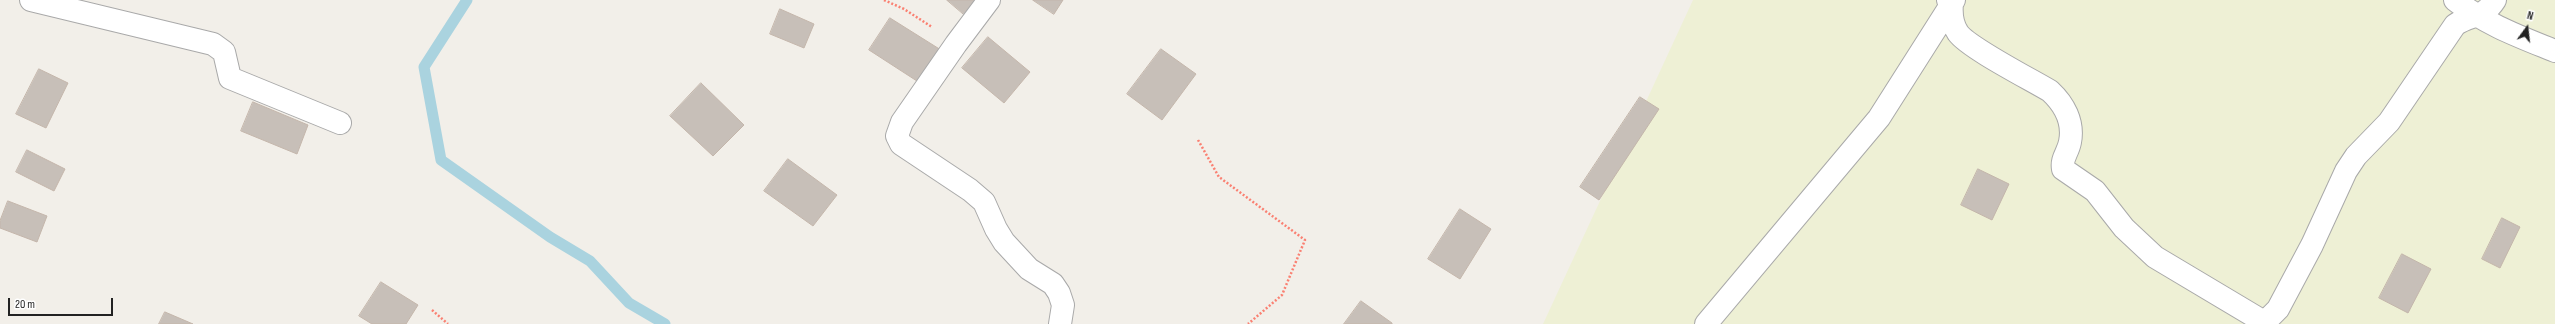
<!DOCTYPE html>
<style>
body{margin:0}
#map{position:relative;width:2555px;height:324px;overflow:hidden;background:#f2efe9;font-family:"Sofia Sans Condensed",sans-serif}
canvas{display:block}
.north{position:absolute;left:2507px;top:8px;width:40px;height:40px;-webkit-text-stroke:3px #fff;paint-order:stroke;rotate:15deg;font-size:11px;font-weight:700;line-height:16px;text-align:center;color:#222}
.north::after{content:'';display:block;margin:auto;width:14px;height:18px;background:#222;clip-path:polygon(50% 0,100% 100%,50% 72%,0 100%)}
.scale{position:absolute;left:8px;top:298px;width:105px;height:18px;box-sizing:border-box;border:2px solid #222;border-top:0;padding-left:5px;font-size:12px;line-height:14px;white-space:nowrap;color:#222;-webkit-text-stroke:3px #fff;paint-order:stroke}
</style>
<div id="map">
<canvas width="2555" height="324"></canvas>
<div class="north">N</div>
<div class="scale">20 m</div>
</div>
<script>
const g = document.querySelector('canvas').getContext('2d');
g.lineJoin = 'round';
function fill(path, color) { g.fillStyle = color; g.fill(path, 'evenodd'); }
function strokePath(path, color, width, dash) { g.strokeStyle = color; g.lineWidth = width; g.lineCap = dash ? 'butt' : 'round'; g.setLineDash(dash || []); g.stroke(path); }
fill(new Path2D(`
 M1693 0H2555V324H1543Z`), '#eef0d5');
strokePath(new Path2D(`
 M467 0 424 67 441 160 550 237 590 261 629 303 665 324`), '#aad3df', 11);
const building = new Path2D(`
 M947 0H979L966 16Z
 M1033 0H1063L1054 14Z
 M780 9 814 24 804 48 770 34Z
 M890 18 941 50 920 83 869 50Z
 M988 37 1030 72 1004 103 962 68Z
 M1161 49 1196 74 1162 120 1127 94Z
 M39 69 68 83 46 128 16 114Z
 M701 83 744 125 713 156 670 116Z
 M1640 97 1659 109 1599 200 1580 187Z
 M253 102 308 125 297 154 241 131Z
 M27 150 65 169 54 191 16 172Z
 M788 159 837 195 813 226 764 191Z
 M1978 169 2009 184 1992 220 1961 205Z
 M8 201 47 216 37 242 0 228V221Z
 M1460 209 1491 229 1460 279 1428 259Z
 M2502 218 2520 227 2500 268 2482 259Z
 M2402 254 2431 269 2408 313 2379 298Z
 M381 282 418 305 406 324H372L359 316Z
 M1361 301 1392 323V324H1344Z
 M165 312 193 324H159Z`);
fill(building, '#c7bfb8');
strokePath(building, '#c4b6ab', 1);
const minor = new Path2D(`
 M31 0 213 44 224 52 230 78 340 123
 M989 0 956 44 902 122 897 136 901 144 970 190 984 202 996 229 1004 242 1029 269 1053 284 1059 293 1063 305 1060 324
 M1948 0 1952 3C1951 13 1952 24 1958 33 1969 48 2030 79 2050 91 2064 104 2074 122 2070 142 2068 153 2061 158 2063 169L2095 191 2124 228 2155 257 2264 322
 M2455 0C2487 25 2518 36 2555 51
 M1706 324 1879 118 1954 0
 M2263 324 2278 309 2312 245 2346 171 2356 156 2389 122 2455 25C2471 14 2483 19 2495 0`);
strokePath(minor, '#a9a9a9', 24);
strokePath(new Path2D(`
 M884 0 904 9 932 27
 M1198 140 1219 177 1305 240 1282 295 1248 324
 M432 310 448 324`), '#fa8072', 2.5, [2, 2]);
strokePath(minor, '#fff', 22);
</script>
